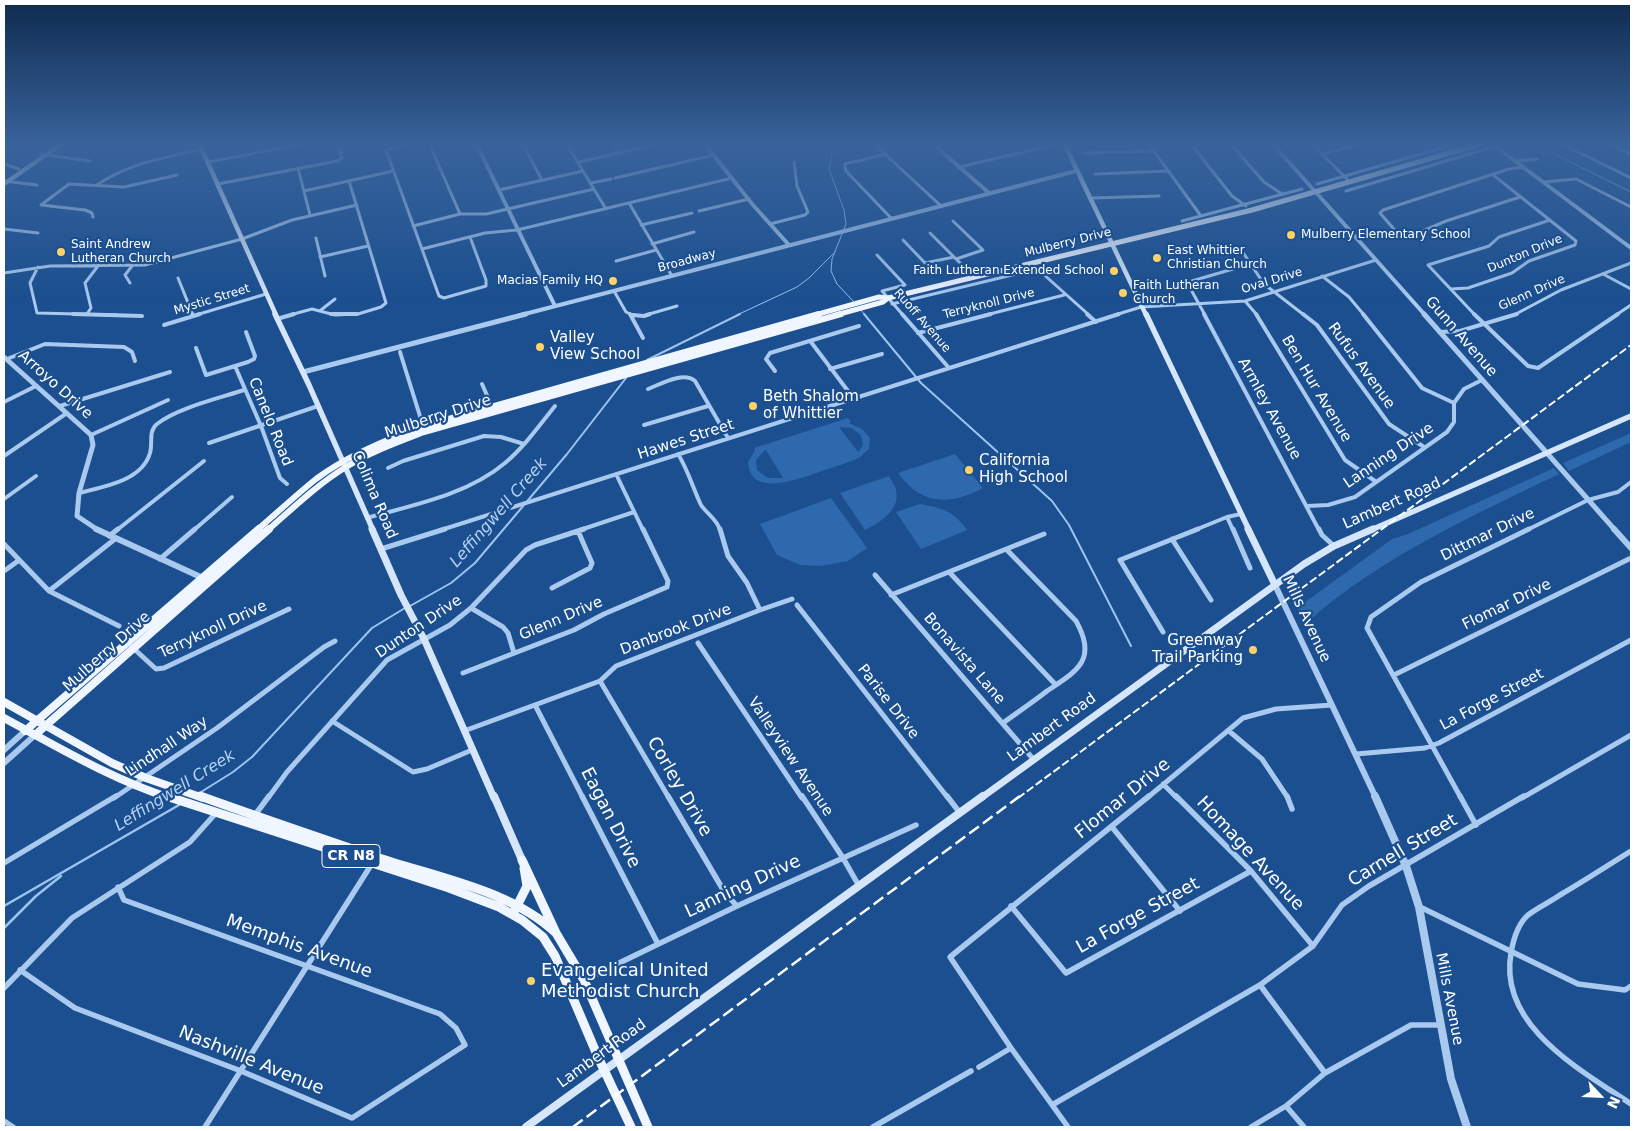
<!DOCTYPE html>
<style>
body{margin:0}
#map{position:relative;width:1635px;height:1131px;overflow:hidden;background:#1b4f8f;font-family:"DejaVu Sans",sans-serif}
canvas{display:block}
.frame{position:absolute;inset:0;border:5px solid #fff;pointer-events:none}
.north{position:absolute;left:1575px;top:1071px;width:50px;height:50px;-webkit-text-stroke:4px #1b4f8f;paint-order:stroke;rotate:115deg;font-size:14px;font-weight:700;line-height:20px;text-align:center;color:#fff}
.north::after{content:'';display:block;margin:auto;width:18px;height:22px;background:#fff;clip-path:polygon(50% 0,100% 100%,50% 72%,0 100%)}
</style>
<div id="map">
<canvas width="1635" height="1131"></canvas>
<div class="frame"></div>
<div class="north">N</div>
</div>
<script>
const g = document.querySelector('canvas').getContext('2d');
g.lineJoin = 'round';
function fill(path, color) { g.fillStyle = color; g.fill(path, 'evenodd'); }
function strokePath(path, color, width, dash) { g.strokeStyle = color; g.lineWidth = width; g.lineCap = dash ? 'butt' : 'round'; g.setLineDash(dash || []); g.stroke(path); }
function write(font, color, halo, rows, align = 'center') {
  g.font = font + ' "DejaVu Sans",sans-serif'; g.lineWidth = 4.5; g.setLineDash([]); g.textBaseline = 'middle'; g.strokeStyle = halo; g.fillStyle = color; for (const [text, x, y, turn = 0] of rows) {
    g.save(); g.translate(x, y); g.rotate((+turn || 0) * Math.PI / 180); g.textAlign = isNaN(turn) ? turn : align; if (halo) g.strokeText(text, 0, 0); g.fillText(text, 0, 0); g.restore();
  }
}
fill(new Path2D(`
 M848 418 851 422 849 423 862 429 870 438 869 449 859 458C847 463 834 467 822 471 803 477 750 500 748 462L755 450 754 448ZM839 427 851 428 861 435 863 445 858 452ZM765 450H766L783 478H768L757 470 756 460Z
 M1631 433V442L1569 471 1563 463Z
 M955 454 983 488C949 506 921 505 898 473Z
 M1554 468 1559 474C1470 517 1379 558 1305 624L1298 610 1308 600 1392 539 1408 534Z
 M889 476C891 480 895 485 896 490 901 510 879 523 865 530L840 493Z
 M831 498 867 548 848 561 821 566 800 565 777 555 760 524Z
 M920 504C942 508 954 511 967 530L921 549 896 512Z`), '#2e69ad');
strokePath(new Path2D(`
 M834 143 829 169 844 210 846 224 832 259 831 271 837 284 854 302
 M1532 143 1631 192
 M860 309 865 315
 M737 315 797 287 809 278 835 252`), '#9cc4f0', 1);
strokePath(new Path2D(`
 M864 314 921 383 1052 501 1069 525 1131 646
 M647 360 740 314
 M410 606 451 583 475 563 567 454 626 378
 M201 792 233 772 252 757 372 628 405 608`), '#9cc4f0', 2);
strokePath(new Path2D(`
 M4 906 179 805
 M4 928 36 896 61 876`), '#9cc4f0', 2.5);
strokePath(new Path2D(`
 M413 143 386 150 439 296 444 298 486 286V280L470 237
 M429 143 460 214
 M522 143 542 180
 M566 143 606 209
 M612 143 618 152
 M873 143 940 205
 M1148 143 1201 216
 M1190 143 1232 196 1246 206
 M1230 143 1264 182 1282 194
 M1311 143 1350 182
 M1560 143 1631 178
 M1607 143 1631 154
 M863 145 874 143
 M934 145 943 143
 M1084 153 1155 151
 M40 154 90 161
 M1322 154 1364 143
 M1516 161 1537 159
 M208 162 309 143
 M579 162 663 143
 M4 164 19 169
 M845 164 887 154
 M845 167 846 171 891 218
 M959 167 1063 143
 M298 168 310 215
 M1095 174 1169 171
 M615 178 714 155
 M4 181 37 185
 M1544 182 1576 179 1631 207
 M591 183 611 179
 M218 184 337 161 342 158 339 149
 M1317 184 1459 143
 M97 185C128 163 165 158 202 149
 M499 190 583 171
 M304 191 393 171
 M1346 191 1496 146
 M1091 198 1159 196
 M629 203 672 276
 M699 211 749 199
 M93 217 92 213 85 210 41 205 69 184 124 187 177 175
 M953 221 983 250 956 259
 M1182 221 1302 189
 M770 224 805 215 808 212 797 186 794 162
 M641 225 692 213
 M413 226 460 214H486L594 189
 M4 229 38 233
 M930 233 974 277
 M1399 235 1380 213 1383 210 1509 169 1524 167
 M316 238 325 276
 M1357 239 1416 234 1446 221 1520 197
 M903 240 925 263 954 257
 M652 244 694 232
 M422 249 485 233 517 230 732 178
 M1242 251 1264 284 1304 315
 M877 255 905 285 882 291 903 315
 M320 257 368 246
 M616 261 656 250
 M1032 264 1089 315
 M38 267 30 283 37 313 117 315
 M4 273 50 266 145 265 242 239 292 220 357 205
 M1603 274 1631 289
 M1322 276 1349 297 1364 315
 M178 278 193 315
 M130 283 125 275 132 266
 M1451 289 1468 288 1512 273 1529 261 1575 245 1576 241 1492 174
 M614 291 626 312 632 315
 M1245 301 1257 315
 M892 304 1037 269
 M321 310 335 299
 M87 314 91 308 85 283 98 266
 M196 315 266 294
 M290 315 312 309 335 315 358 314 381 307 386 303 349 181
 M632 315H635
 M646 315 677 306
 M986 315 1064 295
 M1115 315 1141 307 1245 301 1376 260
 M1205 315 1189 286 1192 281 1250 264
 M1475 315 1428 265 1489 246 1499 237 1550 220
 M1514 315 1561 290 1631 263
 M1616 315 1631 305`), '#a9c9ee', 3);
strokePath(new Path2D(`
 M73 314 142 316
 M192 314 193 316
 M331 314H357
 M630 314 643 338
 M902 314 949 368
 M1087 314 1096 322
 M1204 314 1319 530
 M1256 314 1345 460 1375 481
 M1303 314 1317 325 1389 424 1424 447
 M1363 314 1422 388 1454 403
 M1474 314 1528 366 1538 368 1618 314
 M632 315 644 316 650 314
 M277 319 294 314
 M164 325 200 314
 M1439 332 1460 331 1517 314
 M918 333 991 314
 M811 342 854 399
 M196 348 206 375 248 362 254 359 255 356 246 332
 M400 352 424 429
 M7 359 45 344 124 347 132 352 135 361
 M235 366 261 426 280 478 287 484
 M830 369 882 354
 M775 371 766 359 770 353 859 326
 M482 384 493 409
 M648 389C661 384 683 371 695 381L728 438
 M4 402 36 386
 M60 406 170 372
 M644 425 708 406
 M91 435 168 400
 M209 443 318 406
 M678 454C688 470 693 488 701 505 707 514 717 519 720 530
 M4 456 67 413
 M388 468 403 461 484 436 501 437 524 444
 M616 474 643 530
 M79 493C103 487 142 481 150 453 153 443 148 431 157 424 177 408 220 398 244 390
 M4 499 36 476
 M1307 506 1328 505 1355 497 1447 432 1454 422V403L1464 389 1482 380
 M1227 517 1233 530
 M367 518C413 505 467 495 505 463 524 447 539 426 555 406
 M117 530 204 461
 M194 530 232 497
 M441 530 1119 314
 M580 530 634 512
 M1195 530 1227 517 1241 514
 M1527 530 1588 500 1618 492 1631 482`), '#a9c9ee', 4);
strokePath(new Path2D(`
 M720 529 728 556 747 583 760 610 792 599
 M1233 529 1250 568
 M1319 529 1322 535 1334 546
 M109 536 118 529
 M1172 539 1211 600
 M4 544 49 591 119 626
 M381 549 445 529
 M160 559 195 529
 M4 571 18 561
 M950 573 1055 684
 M875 575 1034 760
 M552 588 590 568 592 563 578 531
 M49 591 115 539
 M891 595 1044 534
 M797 605 948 798
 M471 608 503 627 508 633 514 653
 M1163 632 1120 560 1198 529
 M698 643 802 798
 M132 647 156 669 164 668 289 609
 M463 673 574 630 604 614 667 587 668 581 643 529
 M1394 675 1631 558
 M600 681 669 798
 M535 705 583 798
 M332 721 413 772 427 769 472 750
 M1003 723C1018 712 1033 702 1047 691 1077 671 1098 660 1076 621L1007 550
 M464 731 600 681 616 666 760 610
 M1229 731 1262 759 1288 798
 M1356 754 1425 748 1439 743 1631 640
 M1163 784 1177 798
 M114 798 217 728 324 647 335 641
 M268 798 287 772 387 660 450 625 471 608 526 550 535 545 584 529
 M1147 798 1243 718 1276 709 1332 705
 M1461 798 1367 628 1371 617 1421 582 1529 529
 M1522 798 1631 735`), '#a9c9ee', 5);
strokePath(new Path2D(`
 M582 796 658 944
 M668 796 725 893 737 906
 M802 796 843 858 859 886
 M947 796 960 813
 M1176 796 1251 871 1313 946
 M1287 796 1292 809
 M1460 796 1476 825
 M255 815 269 796
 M1112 827 1180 911
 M1631 851C1607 866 1584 881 1560 895 1550 902 1537 908 1528 915 1518 924 1513 941 1511 953 1498 1026 1581 1070 1631 1104
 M4 863 116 796
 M1011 906 1066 973 1251 871
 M1420 907 1578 984 1625 990 1631 986
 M20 970 75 1008 241 1071 352 1118 465 1045 456 1028 440 1014 124 900 118 887
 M584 980 737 906 916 825
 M1260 985 1325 1073
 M4 988 72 918 190 842 216 813
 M979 1067 1011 1048
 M1052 1105 1260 985 1313 946 1342 905 1369 886 1524 796
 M1286 1106 1304 1127
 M4 1121 13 1127
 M205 1127 373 862
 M873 1127 971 1071
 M1068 1127 1011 1048 950 957 1149 796
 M1251 1127 1286 1106 1325 1073 1411 1025H1439`), '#a9c9ee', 5.5);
strokePath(new Path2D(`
 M476 143 555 306
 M704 143 753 205 789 245
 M932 143 989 193
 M1272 143 1425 315
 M1491 143 1631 248
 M521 315 1076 171`), '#a9c9ee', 4);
strokePath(new Path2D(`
 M1424 314 1615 530
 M4 357 91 435 93 445 79 493 77 516 98 530
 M303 372 526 314`), '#a9c9ee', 5);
strokePath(new Path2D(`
 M96 529 205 579
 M1614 529 1631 548
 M1275 585 1376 798
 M4 750 25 731
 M4 763 35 735`), '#a9c9ee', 6);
strokePath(new Path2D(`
 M1375 796 1406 866 1419 907 1451 1079 1467 1127`), '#a9c9ee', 8);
strokePath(new Path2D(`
 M199 143 276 315
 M1064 143 1146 315
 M4 184 63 143`), '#d6e6fa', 4.5);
strokePath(new Path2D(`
 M275 314 309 385 373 530
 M1146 314 1249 530
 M1371 530 1631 416`), '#d6e6fa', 5.5);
strokePath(new Path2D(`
 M372 529 401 595 424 639 494 798
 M1248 529 1275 585
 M981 798 1304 564 1334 546 1373 529`), '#d6e6fa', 7);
strokePath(new Path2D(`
 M494 796 522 860
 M526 1127 983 796`), '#d6e6fa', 8);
strokePath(new Path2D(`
 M815 315 879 297 888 298 1252 210 1484 143
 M836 315 883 302 888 298`), '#f0f6ff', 5);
strokePath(new Path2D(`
 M257 530C277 513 296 495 316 479 348 455 387 439 424 426L819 314
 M268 530C293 508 318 484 346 467 370 452 398 442 424 432L841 314`), '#f0f6ff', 6);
strokePath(new Path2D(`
 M4 702 112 763 146 778 203 798
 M4 718C58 747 111 779 170 798
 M25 731 259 529
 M35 735 269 529`), '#f0f6ff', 8);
strokePath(new Path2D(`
 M166 796 449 888 499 907 522 920 543 937 555 956 598 1057 631 1127
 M200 796C258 817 317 837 376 857 435 877 511 890 556 933
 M522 860 556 933 584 980 648 1127
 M513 914 527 886 524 868`), '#f0f6ff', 9);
strokePath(new Path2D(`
 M1018 798 1631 345`), '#fff', 2, [8, 3]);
strokePath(new Path2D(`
 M573 1127 1020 796`), '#fff', 2.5, [12, 5]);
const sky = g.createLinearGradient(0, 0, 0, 301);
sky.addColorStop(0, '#0f2b4f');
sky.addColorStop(0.48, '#39639b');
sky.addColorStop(1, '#39639b00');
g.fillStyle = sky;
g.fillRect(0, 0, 1635, 301);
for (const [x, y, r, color] of [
 [1291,235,5,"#ffd166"],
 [61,252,5,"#ffd166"],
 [1157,258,5,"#ffd166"],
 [1114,271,5,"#ffd166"],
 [613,281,5,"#ffd166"],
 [1123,293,5,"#ffd166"],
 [540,347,5,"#ffd166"],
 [753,406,5,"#ffd166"],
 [969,470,5,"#ffd166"],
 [1253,650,5,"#ffd166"],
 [531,981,5,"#ffd166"]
]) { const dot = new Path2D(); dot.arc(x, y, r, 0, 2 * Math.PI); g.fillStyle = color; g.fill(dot); strokePath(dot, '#1b4f8f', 2); }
write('12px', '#fff', '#1b4f8f', [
 ["Mulberry Elementary School",1301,235],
 ["Saint Andrew",71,245],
 ["Lutheran Church",71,259],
 ["East Whittier",1167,251],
 ["Christian Church",1167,265],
 ["Faith Lutheran Extended School",1104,271,"right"],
 ["Macias Family HQ",603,281,"right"],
 ["Faith Lutheran",1133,286],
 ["Church",1133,300]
], 'left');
write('12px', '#fff', '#1b4f8f', [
 ["Mulberry Drive",1068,243,-14],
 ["Dunton Drive",1525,254,-23],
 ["Broadway",687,261,-15],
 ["Oval Drive",1272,281,-17],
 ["Glenn Drive",1532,293,-24],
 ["Mystic Street",212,300,-17],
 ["Terryknoll Drive",989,304,-14],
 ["Ruoff Avenue",922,321,49]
]);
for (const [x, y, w] of [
 [351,856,58]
]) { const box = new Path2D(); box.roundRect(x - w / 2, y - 11.5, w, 23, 4); g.fillStyle = '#1b4f8f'; g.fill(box); strokePath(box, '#fff', 1); }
write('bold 14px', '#fff', null, [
 ["CR N8",351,856]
]);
write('15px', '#fff', '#1b4f8f', [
 ["Gunn Avenue",1461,337,49],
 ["Rufus Avenue",1361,366,54],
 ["Arroyo Drive",55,385,42],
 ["Ben Hur Avenue",1316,389,59],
 ["Armley Avenue",1269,409,61],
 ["Mulberry Drive",438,417,-18],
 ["Canelo Road",270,422,68],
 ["Hawes Street",686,440,-18],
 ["Lanning Drive",1389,456,-34],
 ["Colima Road",374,495,67],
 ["Lambert Road",1392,504,-24],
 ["Dittmar Drive",1488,535,-26],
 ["Flomar Drive",1507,605,-26],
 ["Glenn Drive",561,619,-23],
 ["Mills Avenue",1306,619,65],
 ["Dunton Drive",419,627,-34],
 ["Terryknoll Drive",213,630,-25],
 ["Danbrook Drive",676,630,-21],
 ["Mulberry Drive",107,652,-42],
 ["Bonavista Lane",964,659,49],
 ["La Forge Street",1492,700,-28],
 ["Parise Drive",888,702,52],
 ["Lambert Road",1052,728,-36],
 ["Lindhall Way",167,747,-34],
 ["Valleyview Avenue",790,757,56],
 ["Mills Avenue",1449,999,79],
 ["Lambert Road",602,1054,-36]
]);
write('15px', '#fff', '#1b4f8f', [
 ["Valley",550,338],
 ["View School",550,355],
 ["Beth Shalom",763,397],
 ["of Whittier",763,414],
 ["California",979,461],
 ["High School",979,478],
 ["Greenway",1243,641,"right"],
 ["Trail Parking",1243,658,"right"]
], 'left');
write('italic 16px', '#b5d3f5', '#1b4f8f', [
 ["Leffingwell Creek",499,513,-49],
 ["Leffingwell Creek",175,791,-32]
]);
write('18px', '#fff', '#1b4f8f', [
 ["Corley Drive",679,787,60],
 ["Flomar Drive",1123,799,-39],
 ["Eagan Drive",610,818,63],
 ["Carnell Street",1403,851,-31],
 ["Homage Avenue",1250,854,47],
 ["Lanning Drive",743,887,-25],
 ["La Forge Street",1138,916,-29],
 ["Memphis Avenue",299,947,20],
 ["Nashville Avenue",251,1061,22]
]);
write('18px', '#fff', '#1b4f8f', [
 ["Evangelical United",541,971],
 ["Methodist Church",541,992]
], 'left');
</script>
